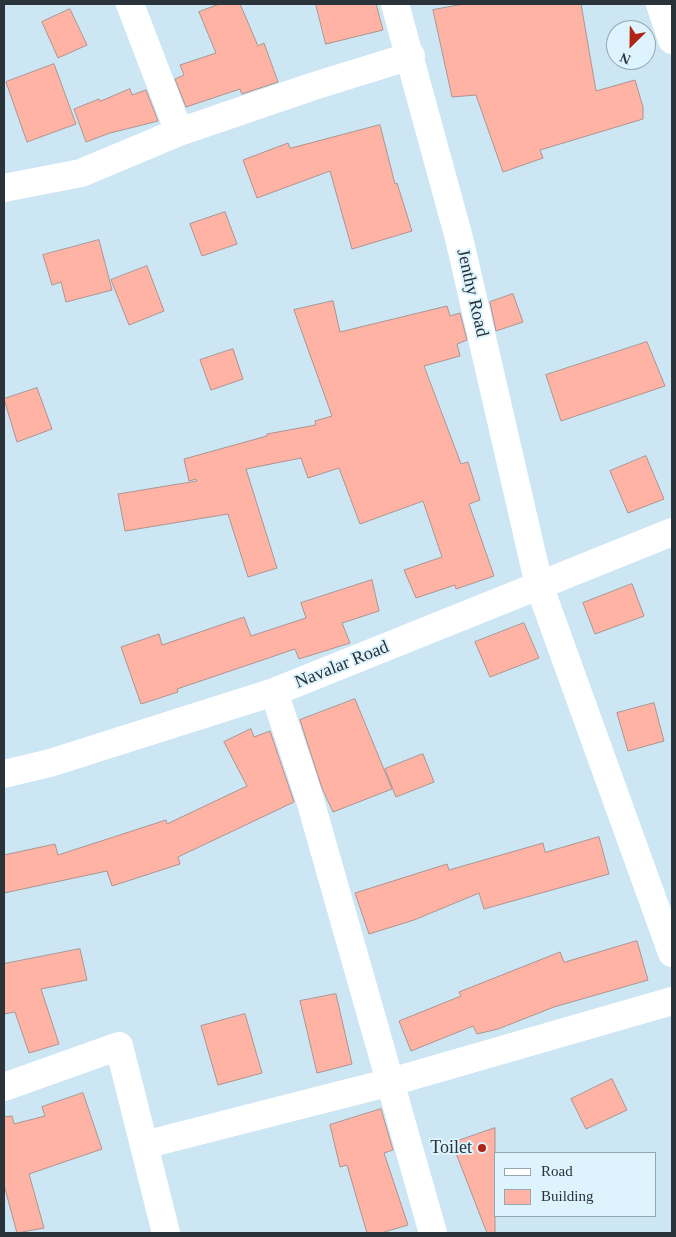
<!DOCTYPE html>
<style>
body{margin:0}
#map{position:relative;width:676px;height:1237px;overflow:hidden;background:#cce6f4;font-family:Georgia,serif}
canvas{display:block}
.frame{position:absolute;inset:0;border:5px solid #293339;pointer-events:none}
.legend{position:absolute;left:494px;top:1152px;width:162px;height:65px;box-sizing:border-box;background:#ddf3fd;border:1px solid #95a6af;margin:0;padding:6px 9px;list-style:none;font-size:15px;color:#293339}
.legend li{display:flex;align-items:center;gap:10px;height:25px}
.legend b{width:25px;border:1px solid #95a6af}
.north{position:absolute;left:606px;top:20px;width:50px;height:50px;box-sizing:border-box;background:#ddf3fd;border:1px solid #95a6af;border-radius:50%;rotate:203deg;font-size:14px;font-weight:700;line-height:20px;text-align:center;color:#293339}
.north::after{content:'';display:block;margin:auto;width:18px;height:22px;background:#b12314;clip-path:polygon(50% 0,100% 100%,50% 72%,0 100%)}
</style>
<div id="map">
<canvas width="676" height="1237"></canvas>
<div class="frame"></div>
<ul class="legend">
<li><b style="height:6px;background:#fff"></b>Road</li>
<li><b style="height:14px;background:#feb3a5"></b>Building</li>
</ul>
<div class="north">N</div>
</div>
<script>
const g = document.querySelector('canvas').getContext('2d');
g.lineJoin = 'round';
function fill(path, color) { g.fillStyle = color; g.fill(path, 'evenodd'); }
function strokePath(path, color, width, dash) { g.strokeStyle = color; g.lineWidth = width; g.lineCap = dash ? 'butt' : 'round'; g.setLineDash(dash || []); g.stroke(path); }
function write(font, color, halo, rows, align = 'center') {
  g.font = font + ' Georgia,serif'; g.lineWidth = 4; g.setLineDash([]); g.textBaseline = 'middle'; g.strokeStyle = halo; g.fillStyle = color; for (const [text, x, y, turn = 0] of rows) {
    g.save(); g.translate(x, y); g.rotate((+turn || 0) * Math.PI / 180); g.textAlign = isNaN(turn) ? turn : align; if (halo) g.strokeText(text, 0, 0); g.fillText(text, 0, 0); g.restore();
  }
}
const building = new Path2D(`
 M220 4H240L258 46 264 43 278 82 242 94 240 89 186 107 175 79 184 75 180 65 216 53 199 12Z
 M316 4H376L383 30 326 44Z
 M464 4H581L596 91 635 80 643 107V119L540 150 543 158 503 172 476 95 452 97 433 10Z
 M70 9 87 45 58 58 42 22Z
 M54 64 76 124 27 142 6 82Z
 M130 89 132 95 146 90 158 121 110 133 86 142 74 109 99 99 100 101Z
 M380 125 395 184 397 183 412 231 352 249 330 171 257 198 243 160 288 143 290 148Z
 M225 212 237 244 202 256 190 224Z
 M99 240 112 290 66 302 61 282 52 285 43 255Z
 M147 266 164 311 129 325 111 280Z
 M513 294 523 322 496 331 490 302Z
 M333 301 340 332 447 306 450 316 460 313 467 340 457 344 460 356 424 366 461 464 468 462 480 500 469 504 494 576 456 589 455 585 416 598 404 570 442 557 423 501 360 524 339 468 308 478 301 458 246 469 277 568 248 577 228 514 125 531 118 494 197 481 196 479 189 481 184 459 267 436V434L316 425 315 421 332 416 294 310Z
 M647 342 665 386 561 421 546 375Z
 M233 349 243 379 211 390 200 360Z
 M37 388 52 429 17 442 4 399Z
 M646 456 664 499 628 513 610 471Z
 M372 580 379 611 342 623 350 643 299 659 295 649 177 689 178 692 141 704 121 647 159 634 162 645 244 617 251 636 306 618 301 603Z
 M632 584 644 616 595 634 583 603Z
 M524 623 539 658 490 677 475 642Z
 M355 699 392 789 333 812 322 788 300 720Z
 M654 703 664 741 628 751 617 713Z
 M251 729 254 737 270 731 294 802 178 857 180 864 112 886 107 871 4 893V855L55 844 58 855 166 820 167 824 247 786 224 742Z
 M423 754 434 782 396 797 385 769Z
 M599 837 609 874 484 909 479 893 414 920 369 934 355 893 447 864 449 870 543 843 545 852Z
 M637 941 648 980 554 1007 498 1029 477 1034 473 1026 411 1051 399 1021 461 996 459 992 560 952 564 962Z
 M80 949 87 980 41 989 59 1044 29 1053 15 1012 4 1014V964Z
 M336 994 352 1064 317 1073 300 1001Z
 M245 1014 262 1073 218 1085 201 1026Z
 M612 1079 627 1110 586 1129 571 1099Z
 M83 1093 102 1149 29 1174 44 1228 17 1233 4 1185V1117L12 1116 14 1124 45 1116 42 1107Z
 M381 1109 393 1150 384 1153 408 1225 381 1233H367L347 1165 340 1167 330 1125Z
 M495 1128V1233H487L452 1143Z`);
fill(building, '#feb3a5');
strokePath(building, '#ae938e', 1);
strokePath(new Path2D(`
 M130 4 179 132 314 86 411 56
 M395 4 459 238 539 585 672 953
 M660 4 672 40
 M4 188 81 173 179 132
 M274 692 310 800 433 1233
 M4 774 50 763 274 692 672 532
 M4 1087 119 1046 144 1145
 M166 1233 144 1145 391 1082 672 1001`), '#fff', 28);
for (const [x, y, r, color] of [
 [482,1148,5,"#b12314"]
]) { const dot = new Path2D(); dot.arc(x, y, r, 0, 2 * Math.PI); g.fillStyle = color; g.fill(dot); strokePath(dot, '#ddf3fd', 2); }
write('18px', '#293339', '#ddf3fd', [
 ["Jenthy Road",472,293,77],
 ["Navalar Road",342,665,-22]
]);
write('18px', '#293339', '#ddf3fd', [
 ["Toilet",472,1148]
], 'right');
</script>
